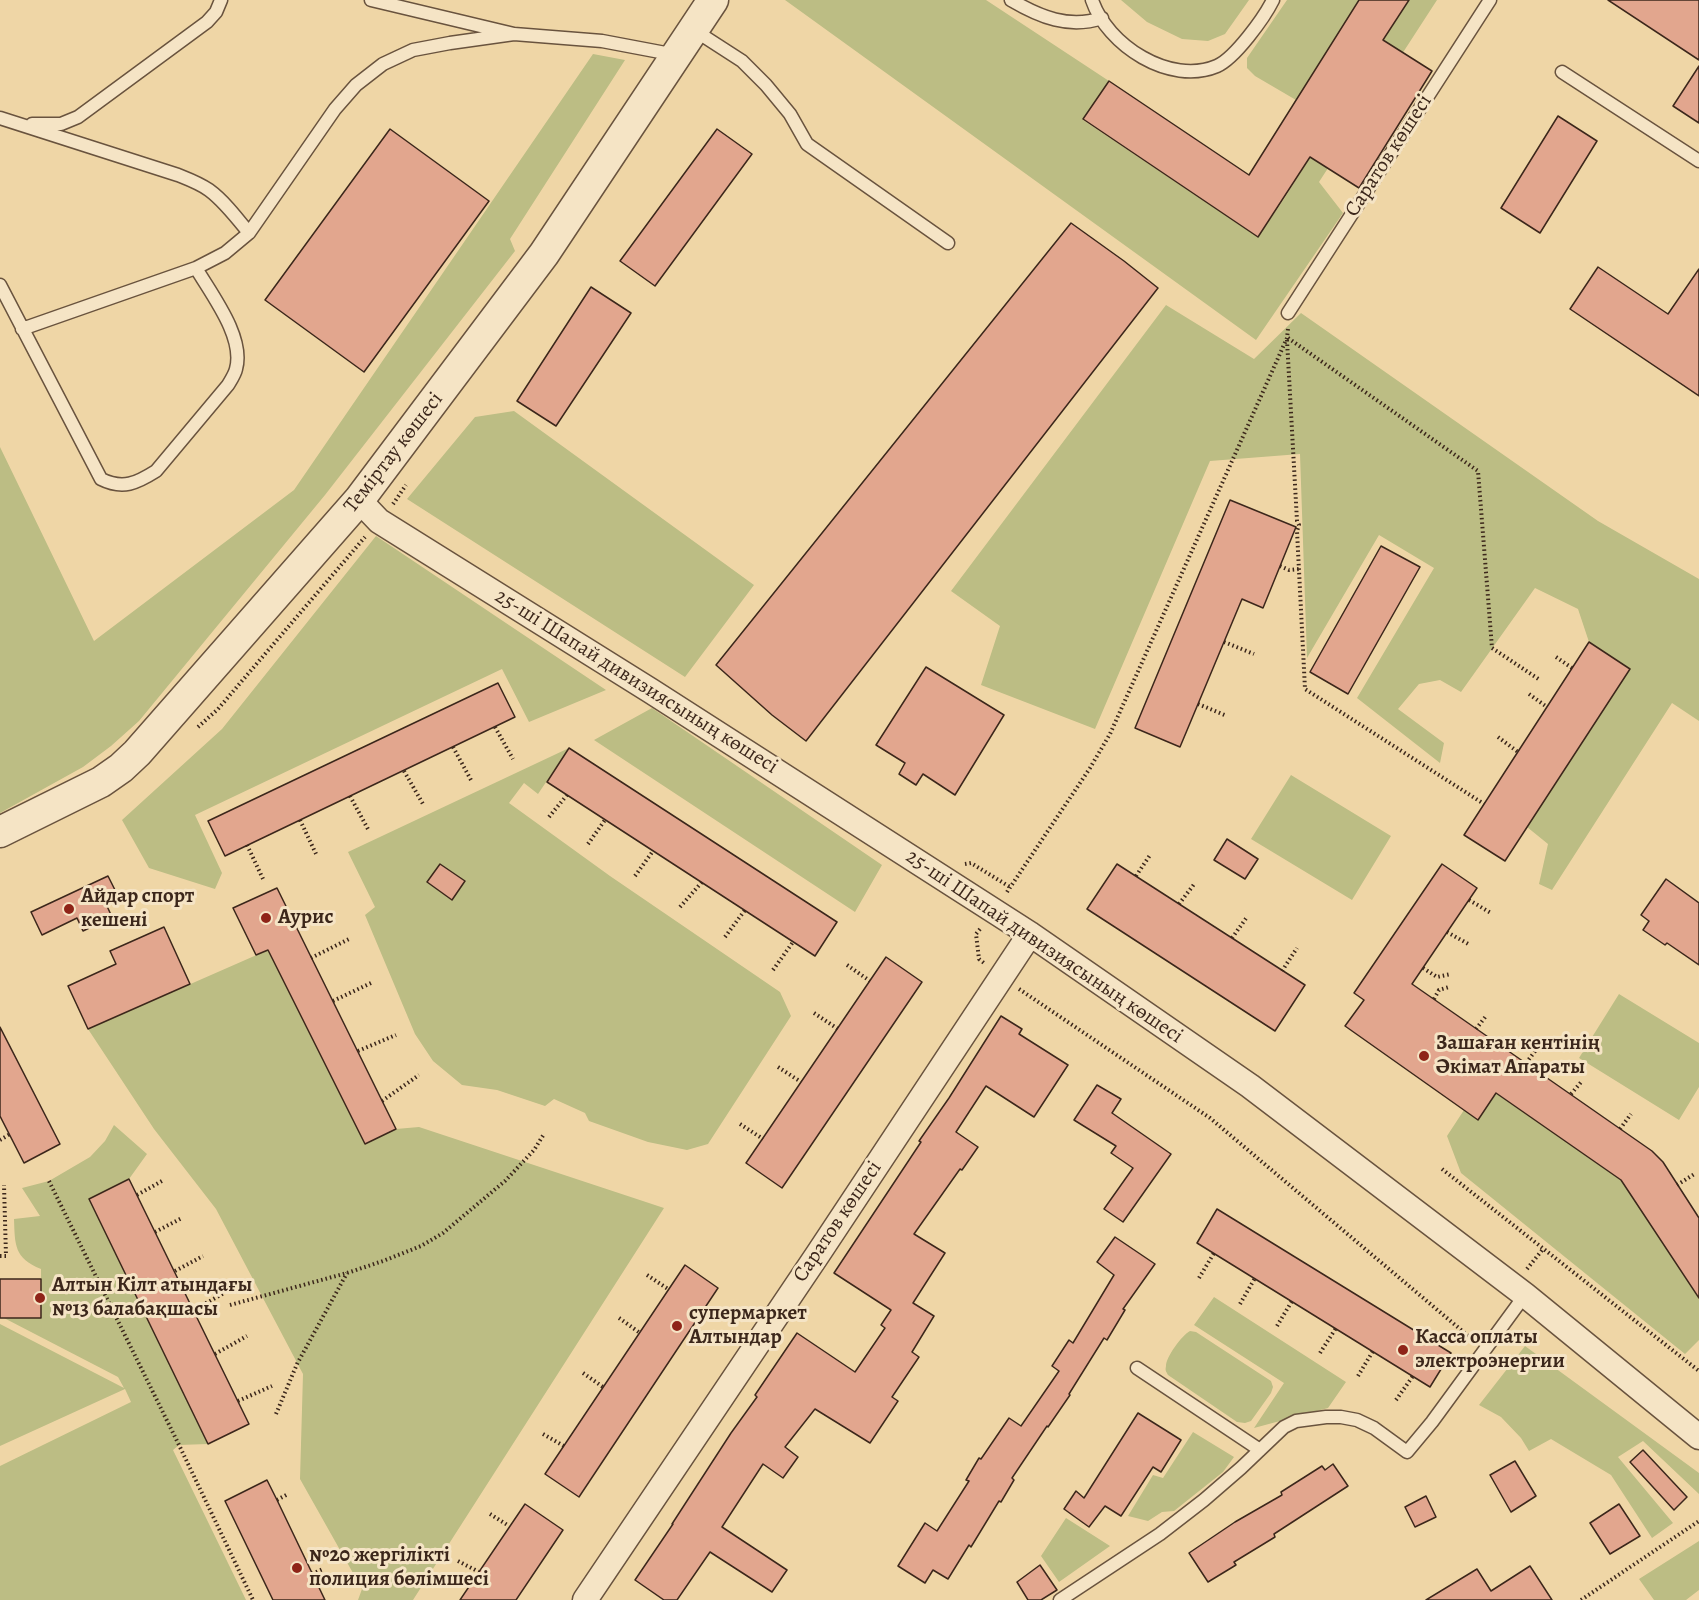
<!DOCTYPE html>
<meta charset="utf-8">
<style>
body{margin:0}
canvas{display:block;background:#efd6a6}
</style>
<canvas width="1699" height="1600"></canvas>
<script>
const g = document.querySelector('canvas').getContext('2d');
g.lineJoin = 'round';
function fill(path, color) { g.fillStyle = color; g.fill(path, 'evenodd'); }
function strokePath(path, color, width, dash) { g.strokeStyle = color; g.lineWidth = width; g.lineCap = dash ? 'butt' : 'round'; g.setLineDash(dash || []); g.stroke(path); }
function write(font, color, halo, rows, align = 'center') {
  g.font = font + ' Alegreya,serif'; g.lineWidth = 6; g.setLineDash([]); g.textBaseline = 'middle'; g.strokeStyle = halo; g.fillStyle = color; for (const [text, x, y, turn = 0] of rows) {
    g.save(); g.translate(x, y); g.rotate((+turn || 0) * Math.PI / 180); g.textAlign = isNaN(turn) ? turn : align; if (halo) g.strokeText(text, 0, 0); g.fillText(text, 0, 0); g.restore();
  }
}
fill(new Path2D(`
 M785 0H986L1109 81 1083 120 1258 237 1284 199 1409 0H1437L1319 182 1343 213 1256 340Z
 M1121 0H1249L1225 34 1208 41 1182 39 1147 22Z
 M1287 0H1359L1296 100 1255 76 1247 68V58Z
 M593 54 625 60 510 239 515 251 325 495 139 721 111 746 83 767 0 813V447L94 641 294 490Z
 M1166 305 1254 359 1301 313 1598 521 1699 579V721L1672 703 1552 890 1539 884 1548 844 1527 827 1630 669 1589 642 1578 609 1535 588 1461 692 1440 680 1419 684 1398 709 1444 743 1440 763 1357 698 1434 568 1379 535 1307 658 1300 454 1210 461 1095 729 981 685 1000 626 951 591Z
 M514 411 754 585 685 677 407 499 475 417Z
 M376 536 606 690 529 722 502 669 195 815 222 873 215 889 149 868 122 820 222 729Z
 M652 708 882 865 855 912 594 740Z
 M569 748 538 794 524 783 509 803 610 876 780 992 791 1016 708 1144 687 1150 648 1142 589 1121 585 1113 554 1099 545 1106 497 1090 462 1085 433 1061 415 1034 365 915 375 907 348 852ZM440 864 465 881 452 900 427 882Z
 M1291 775 1391 836 1352 900 1251 839Z
 M268 950 365 1144 396 1129 419 1127 664 1208 413 1600H358L362 1589 300 1479 303 1374 216 1209 154 1129 88 1029Z
 M1619 994 1699 1043V1087L1679 1120 1579 1058Z
 M1496 1093 1621 1180 1626 1186 1699 1298V1340L1685 1354 1461 1173 1447 1136 1464 1110 1478 1119Z
 M114 1125 147 1154 129 1179 89 1199 208 1444 179 1445 173 1450 246 1600H0V1466L131 1402 125 1389 0 1446V1324L124 1388 118 1377 4 1318H41V1269C14 1258 15 1245 14 1219L40 1216 22 1188 49 1181 90 1157 105 1141Z
 M1214 1297 1346 1382 1328 1408 1254 1428 1284 1383 1194 1325Z
 M1190 1331 1196 1332 1271 1381 1273 1387 1271 1393 1251 1421 1245 1423 1237 1422 1168 1375C1166 1371 1165 1371 1166 1366 1166 1357 1182 1335 1190 1331Z
 M1525 1346 1699 1473V1494L1643 1441 1618 1457 1673 1523 1652 1538 1611 1475 1551 1439 1529 1451 1521 1438 1501 1417 1479 1405Z
 M1193 1432 1234 1457 1223 1472 1174 1511 1162 1512 1148 1521 1128 1516 1153 1475 1163 1478Z
 M1066 1518 1110 1546 1059 1582 1041 1556Z
 M1699 1541V1590L1686 1600H1654L1639 1579Z`), '#bcbd84');
const building = new Path2D(`
 M1359 0H1409L1383 40 1432 71 1359 188 1310 157 1258 237 1083 119 1109 81 1249 175Z
 M1608 0H1699V60Z
 M1699 66V123L1673 106Z
 M1558 116 1597 141 1540 233 1501 208Z
 M390 129 489 201 364 372 265 300Z
 M717 129 752 154 655 286 620 261Z
 M1071 223 1124 261 1158 288 806 741 772 715 716 665Z
 M1598 267 1668 314 1699 269V396L1570 309Z
 M591 287 631 313 556 426 517 401Z
 M1230 500 1296 527 1263 608 1242 599 1180 747 1135 728Z
 M1381 546 1420 567 1348 694 1310 672Z
 M1589 642 1630 669 1505 861 1464 835Z
 M926 667 1004 715 955 795 923 774 916 785 899 774 905 763 876 745Z
 M498 683 515 717 225 856 208 821Z
 M569 748 837 922 815 956 547 782Z
 M1227 839 1258 859 1245 879 1214 860Z
 M440 864 465 881 452 900 427 882Z
 M1117 864 1305 985 1275 1031 1087 909Z
 M1442 864 1477 888 1412 984 1652 1151 1663 1162 1699 1218V1298L1621 1180 1496 1093 1478 1120 1345 1026 1364 1000 1354 993Z
 M108 876 119 898 106 904 112 917 83 931 77 918 42 935 31 912Z
 M1666 879 1699 903V965L1667 943 1665 945 1643 930 1649 921 1641 915Z
 M277 888 396 1129 365 1144 268 950 256 955 233 908Z
 M164 927 190 984 88 1029 68 986 116 964 110 951Z
 M886 957 922 982 782 1188 746 1163Z
 M1001 1016 1022 1029 1019 1034 1068 1065 1034 1117 986 1086 956 1132 978 1147 962 1170 960 1169 914 1234 945 1253 913 1303 934 1316 912 1352 919 1357 892 1397 898 1401 870 1443 815 1409 785 1447 798 1457 783 1478 763 1464 722 1527 787 1570 772 1592 710 1552 677 1600H664L635 1580 673 1524H672L731 1433 757 1397 755 1395 797 1333 855 1372 885 1328 881 1325 891 1310 834 1273 921 1142 919 1141 949 1098Z
 M0 1027 60 1144 24 1163 0 1116Z
 M1097 1085 1121 1099 1112 1113 1171 1154 1123 1222 1104 1209 1133 1168 1111 1153 1116 1146 1074 1120Z
 M129 1179 249 1424 208 1444 89 1199Z
 M1217 1209 1451 1353 1430 1387 1197 1243Z
 M1115 1237 1155 1264 1123 1309 1125 1310 1107 1340 1104 1338 1069 1394 1070 1395 1048 1427 1047 1426 1012 1478 1014 1480 1001 1502 999 1501 971 1547 969 1545 948 1579 933 1570 925 1583 898 1566 925 1523 937 1531 969 1481 966 1480 979 1458 981 1459 1009 1418 1021 1426 1059 1371 1052 1366 1069 1340 1073 1343 1114 1275 1097 1262Z
 M685 1265 718 1288 579 1497 545 1474Z
 M0 1279H41V1318H0Z
 M1138 1413 1181 1440 1161 1472 1153 1467 1121 1516 1105 1506 1089 1527 1064 1509 1076 1491 1084 1498Z
 M1643 1450 1687 1497 1674 1510 1630 1462Z
 M1515 1461 1536 1496 1511 1512 1490 1475Z
 M1333 1464 1348 1486 1274 1534 1275 1537 1234 1562 1236 1565 1208 1582 1189 1553 1235 1522 1282 1495 1281 1492 1322 1466 1325 1470Z
 M267 1480 277 1500 325 1600H273L225 1501Z
 M1426 1496 1436 1517 1415 1527 1405 1507Z
 M525 1504 563 1530 516 1600H460Z
 M1619 1504 1640 1536 1610 1554 1590 1523Z
 M1040 1565 1057 1590 1041 1600H1028L1017 1582Z
 M1530 1566 1552 1600H1426L1477 1569 1491 1591Z`);
fill(building, '#e2a68e');
strokePath(building, '#3c271b', 1.5);
const service = new Path2D(`
 M371 0 514 34 602 41 676 55
 M1011 0C1040 17 1069 29 1102 18
 M1092 0C1107 45 1170 86 1217 66 1235 58 1264 18 1273 0
 M694 30 742 61 766 85 790 114 807 144 948 243
 M1562 72 1699 161
 M0 118 178 175C188 179 199 183 209 190 224 201 237 218 249 233
 M32 124H61L78 117 207 22 216 12 221 0
 M0 285 101 479C123 490 137 483 156 471L228 385C231 380 235 374 236 369 245 337 211 294 196 268
 M1288 313 1490 0
 M22 329 196 268 225 253 249 233 335 109 356 85 383 64 413 50 450 43 514 34
 M1137 1368 1260 1450
 M1060 1600 1160 1534 1204 1500 1241 1468 1284 1427 1296 1421 1326 1417H1341L1357 1420 1374 1428 1407 1452 1432 1422 1525 1295`);
const minor = new Path2D(`
 M359 500 379 521 651 691 1030 934 1250 1086 1525 1295 1699 1437
 M585 1600 818 1254 1030 934`);
const tertiary = new Path2D(`
 M0 832 101 782 121 768 137 753 359 500 544 254 713 0`);
strokePath(service, '#69533e', 15);
strokePath(minor, '#69533e', 27);
strokePath(tertiary, '#69533e', 33);
strokePath(new Path2D(`
 M1288 338 1478 471 1492 648 1540 680
 M1287 340 1297 521 1299 525 1297 531 1305 689 1484 804
 M393 504 406 485
 M1280 566 1289 570 1299 569
 M1224 642 1254 654
 M1556 657 1572 668
 M1529 694 1547 707
 M1198 704 1227 716
 M198 727 218 709 365 537
 M495 727 513 759
 M1498 737 1518 752
 M453 747 471 780
 M404 771 423 804
 M350 796 369 831
 M549 817 567 795
 M300 820 317 856
 M588 844 605 820
 M247 845 264 881
 M965 864 971 863 1010 887
 M635 876 653 851
 M1136 876 1150 855
 M1007 892 1090 768 1110 734 1287 338 1288 329
 M1469 900 1491 913
 M1179 904 1195 883
 M680 907 702 882
 M980 929 976 934 979 959 984 963
 M1447 932 1470 945
 M725 937 745 910
 M1232 938 1247 917
 M311 958 351 938
 M847 965 870 981
 M1423 968 1437 977 1451 974
 M773 970 793 942
 M1282 971 1297 948
 M1019 989 1210 1118 1473 1340
 M1434 999 1439 990 1449 987
 M333 1001 371 983
 M814 1013 838 1029
 M1476 1029 1486 1016
 M358 1051 396 1035
 M1526 1063 1536 1050
 M778 1067 801 1082
 M1571 1094 1582 1081
 M382 1101 419 1075
 M740 1124 763 1139
 M1620 1129 1631 1114
 M0 1140 10 1134
 M1442 1169 1699 1371
 M49 1181 179 1445 253 1600
 M1677 1185 1696 1173
 M137 1195 162 1181
 M155 1232 182 1218
 M0 1256H6L4 1185
 M1527 1269 1543 1249
 M175 1271 203 1256
 M647 1275 668 1289
 M1199 1278 1214 1253
 M1240 1304 1255 1278
 M230 1305 347 1273 383 1261 421 1246 443 1233 505 1181 534 1150 544 1134
 M194 1310 224 1293
 M619 1318 640 1333
 M1277 1326 1292 1301
 M1320 1353 1336 1328
 M215 1354 247 1336
 M583 1373 603 1387
 M1358 1376 1373 1351
 M1396 1400 1413 1376
 M238 1401 272 1386
 M276 1414 297 1364 347 1273
 M543 1434 564 1446
 M277 1500 288 1494
 M490 1514 509 1526
 M458 1561 479 1572
 M312 1574 323 1569
 M1581 1600 1699 1521`), '#3c271b', 4, [1.5, 3]);
strokePath(service, '#f5e4c5', 12);
strokePath(minor, '#f5e4c5', 24);
strokePath(tertiary, '#f5e4c5', 30);
for (const [x, y, r, color] of [
 [69,909,6,"#8f2418"],
 [266,918,6,"#8f2418"],
 [1424,1056,6,"#8f2418"],
 [40,1298,6,"#8f2418"],
 [677,1326,6,"#8f2418"],
 [1403,1350,6,"#8f2418"],
 [297,1568,6,"#8f2418"]
]) { const dot = new Path2D(); dot.arc(x, y, r, 0, 2 * Math.PI); g.fillStyle = color; g.fill(dot); strokePath(dot, '#f5e4c5', 2); }
write('21px', '#3c271b', '#f5e4c5', [
 ["Саратов көшесі",1389,156,-57],
 ["Теміртау көшесі",394,453,-52],
 ["25-ші Шапай дивизиясының көшесі",636,682,32],
 ["25-ші Шапай дивизиясының көшесі",1044,947,34],
 ["Саратов көшесі",838,1222,-56]
]);
write('bold 21px', '#3c271b', '#f5e4c5', [
 ["Айдар спорт",81,897],
 ["кешені",81,921],
 ["Аурис",278,918],
 ["Зашаған кентінің",1436,1044],
 ["Әкімат Апараты",1436,1068],
 ["Алтын Кілт атындағы",52,1286],
 ["№13 балабақшасы",52,1310],
 ["супермаркет",689,1314],
 ["Алтындар",689,1338],
 ["Касса оплаты",1415,1338],
 ["электроэнергии",1415,1362],
 ["№20 жергілікті",309,1556],
 ["полиция бөлімшесі",309,1580]
], 'left');
</script>
